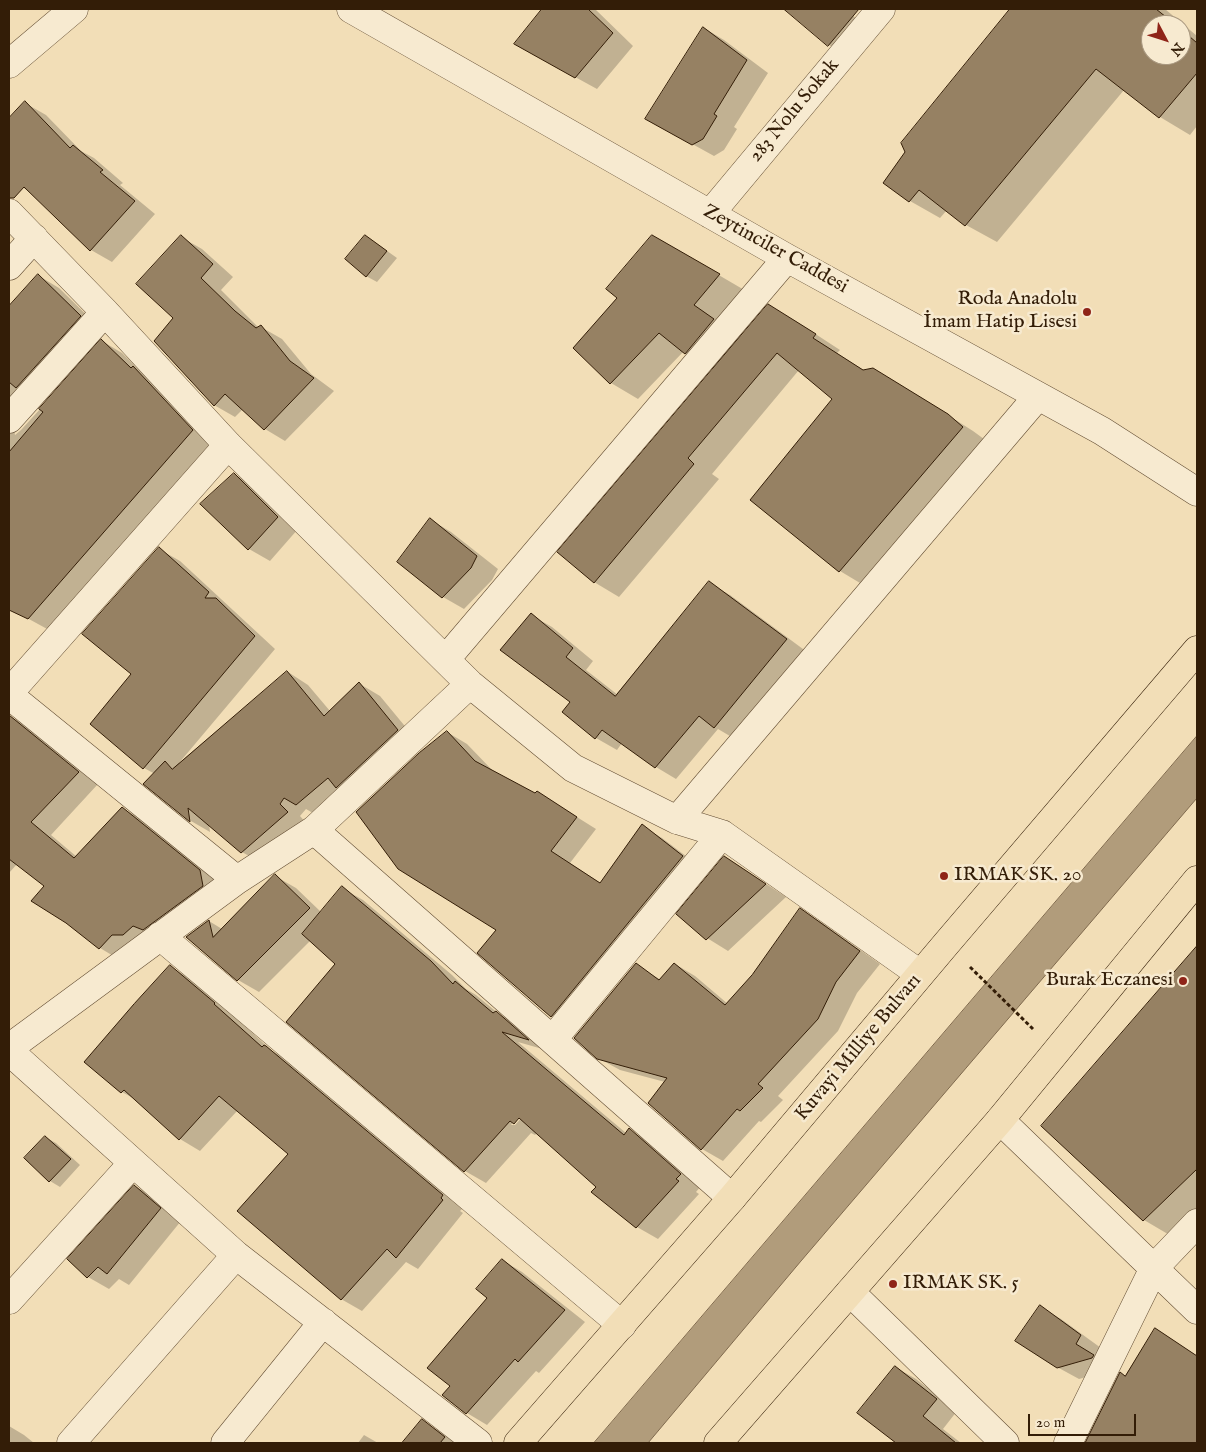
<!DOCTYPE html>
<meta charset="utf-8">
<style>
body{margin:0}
#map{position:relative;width:1206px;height:1452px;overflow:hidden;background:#f2deb7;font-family:"IM FELL English",serif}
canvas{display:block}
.frame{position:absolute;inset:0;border:10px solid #331d07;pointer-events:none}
.north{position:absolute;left:1141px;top:15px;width:50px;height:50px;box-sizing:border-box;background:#f7ead0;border:1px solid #a99880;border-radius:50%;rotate:130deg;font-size:14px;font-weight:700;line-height:20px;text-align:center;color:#331d07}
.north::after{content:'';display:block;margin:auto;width:18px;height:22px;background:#8f2418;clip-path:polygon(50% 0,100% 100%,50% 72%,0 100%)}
.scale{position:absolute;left:1028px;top:1414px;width:108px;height:22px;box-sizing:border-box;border:2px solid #331d07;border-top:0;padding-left:6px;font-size:15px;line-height:18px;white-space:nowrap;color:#331d07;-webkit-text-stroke:4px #f7ead0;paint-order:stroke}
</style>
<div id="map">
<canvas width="1206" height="1452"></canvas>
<div class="frame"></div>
<div class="north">N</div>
<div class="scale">20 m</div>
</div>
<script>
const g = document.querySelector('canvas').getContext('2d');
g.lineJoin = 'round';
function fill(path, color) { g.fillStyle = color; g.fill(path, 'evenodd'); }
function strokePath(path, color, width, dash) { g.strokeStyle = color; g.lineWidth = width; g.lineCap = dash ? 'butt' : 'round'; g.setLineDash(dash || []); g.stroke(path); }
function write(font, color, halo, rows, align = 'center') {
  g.font = font + ' "IM FELL English",serif'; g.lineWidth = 5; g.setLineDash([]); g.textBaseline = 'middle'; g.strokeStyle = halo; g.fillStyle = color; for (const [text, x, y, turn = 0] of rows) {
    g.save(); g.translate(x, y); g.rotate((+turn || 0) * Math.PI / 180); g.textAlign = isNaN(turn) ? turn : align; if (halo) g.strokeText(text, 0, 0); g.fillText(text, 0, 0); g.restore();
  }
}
const water = new Path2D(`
 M1197 736V798L801 1261 648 1443H594Z`);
fill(water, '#b19c7b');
strokePath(water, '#7f694d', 1);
fill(new Path2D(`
 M544 9H595L633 46 597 89 515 44Z
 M805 9H846L870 32 850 57 829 45 797 18Z
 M1012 9H1165L1197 36V126L1190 135 1160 117 1124 90 997 242 966 225 947 210 940 218 910 201 907 152 902 143ZM1151 25H1181V55H1151Z
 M704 28 724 40 768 73 734 127 737 129 724 150 714 156 647 119Z
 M25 103 46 115 81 151 94 158 123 183 120 185 155 214 112 262 91 250 35 196 18 184 9 193V120Z
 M652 236 746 291 721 321 742 337 794 320 840 350 837 353 865 371 899 384 973 431 988 442 865 586 840 571 752 500 834 399 799 370 712 474 719 479 619 597 594 582 714 370 683 352 638 399 611 383 574 348 619 298Z
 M181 237 202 249 233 277 221 290 259 328 261 327 282 339 311 374 334 391 285 441 265 429 243 409 235 417 214 405 175 318Z
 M376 243 397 258 377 282 366 276Z
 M39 276 59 288 101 329 14 429 15 435 21 430 102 341 122 353 213 443 49 630 16 612 9 607V308Z
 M234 474 255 486 298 529 270 561 249 549Z
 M431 520 451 532 498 569 492 580 464 609 443 597 399 562Z
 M159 549 180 561 275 649 179 763 180 764 288 672 308 685 330 711 360 684 380 696 418 742 318 816 306 809 300 816 308 825 263 864 242 852 209 824 210 832 191 821 145 784 155 774 144 768 92 724 132 674Z
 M709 583 730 595 807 652 735 739 718 729 676 779 656 767 622 743 617 750 596 738 563 712 571 702 531 615 552 627 593 661 586 670 618 695Z
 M9 716 26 725 98 784 51 835 77 857 122 808 143 820 220 883 120 960 100 948 66 922 46 885 17 864 9 873Z
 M447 732 467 744 494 772 536 795 537 792 596 829 570 863 602 884 642 826 662 838 703 869 572 1028 551 1016 498 929Z
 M745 870 786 897 728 951 707 938Z
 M275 876 296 888 321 912 342 888 363 900 452 975 466 989 476 995 499 1014 517 1024 546 1050 518 1042 626 1133 629 1130 650 1142 701 1186 696 1192 699 1194 658 1239 637 1227 593 1192 598 1186 537 1133 535 1135 531 1133 486 1183 465 1171 336 964 311 940 259 992 238 980 188 937 209 921 222 929ZM522 1113 524 1115 515 1125H511Z
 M800 910 821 922 880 964 857 993 838 1031 778 1096 783 1100 761 1122 759 1121 723 1161 702 1149 649 1103 665 1082 620 1070 598 1058 636 965 661 980 675 964 695 976 728 1004 753 976Z
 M1197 948V1229L1183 1243 1144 1220 1042 1126Z
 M171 967 191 979 235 1015 234 1016 272 1051 287 1059 463 1208 460 1211 463 1213 418 1269 406 1262 362 1311 341 1299 290 1154 238 1110 200 1151 180 1139 140 1102 122 1092Z
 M45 1137 56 1143 80 1165 60 1187 50 1181 25 1158Z
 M135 1186 155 1198 181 1221 129 1285 119 1279 109 1289 88 1277Z
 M502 1260 522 1272 585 1322 539 1373 536 1371 487 1425 467 1413 444 1395 452 1385 489 1298Z
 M1040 1307 1061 1319 1101 1348 1113 1370 1079 1379 1057 1367Z
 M1155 1329 1197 1356V1443H1087L1121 1374 1126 1377Z
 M895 1367 916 1379 957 1411 943 1429 961 1443H898L859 1413Z
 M422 1421 441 1432 456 1443H403Z
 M9 1426 24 1435 34 1443H9Z
 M364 1435 378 1443H358Z`), '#0003');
const building = new Path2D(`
 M542 9H588L613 33 575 78 514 44Z
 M784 9H859L828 46Z
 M1010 9H1156L1176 25H1151V55H1181V29L1197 43V73L1159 118 1096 69 965 226 919 190 909 202 883 183 905 152 901 143Z
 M703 27 747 60 714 114 717 116 703 139 692 145 645 119Z
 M25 101 70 148 73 145 103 170 100 172 135 201 90 251 24 187 14 198H9V118Z
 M181 235 213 264 201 278 235 311 256 328 261 325 290 361 314 378 264 430 225 394 214 406 154 341 173 318 136 284Z
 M365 235 387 251 366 277 345 259Z
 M652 235 720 274 694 305 714 319 685 354 659 333 610 384 573 348 617 298 606 289Z
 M38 274 81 316 16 388 9 382V306Z
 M768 304 816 334 813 338 863 370 873 368 948 414 963 427 839 572 750 500 832 399 777 353 688 458 694 464 594 583 557 552Z
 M101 339 131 368 133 366 193 430 28 619 9 610V452L43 412 39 409Z
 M234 473 278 517 248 550 200 504Z
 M430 518 477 556 471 568 442 598 397 562Z
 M159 547 209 592 205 598H216L255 636 143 769 90 724 131 674 82 634Z
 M709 581 787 639 714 728 699 716 655 768 602 730 595 739 562 712 570 702 500 650 531 613 573 648 566 657 615 696Z
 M287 671 324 716 359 682 398 730 336 788 328 778 296 805 284 798 280 804 288 812 241 853 188 808 190 822 143 784 165 761 172 769Z
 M9 715 79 772 31 822 74 858 122 807 200 870 203 886 143 930 133 926 123 935H112L99 949 66 923 31 901 44 886 9 859Z
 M447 731 475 761 535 793 537 791 577 817 551 851 600 883 642 824 683 856 551 1017 477 953 496 930 398 869 356 812 419 753Z
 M724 856 766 884 706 940 676 914Z
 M275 874 310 908 237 981 186 937 209 920 213 937Z
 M342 886 431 961 453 984 455 981 493 1013 496 1011 529 1040 502 1032 624 1135 629 1128 681 1174 676 1179 679 1181 636 1228 591 1192 596 1187 519 1118 514 1124 510 1121 464 1172 286 1022 335 964 302 934Z
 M800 908 860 951 836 982 818 1019 758 1084 763 1088 740 1111 737 1109 701 1150 648 1103 667 1078 597 1059 574 1038 636 963 659 980 674 963 725 1005 752 975Z
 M1197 946V1169L1143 1221 1041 1126Z
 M170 965 215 1003 214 1004 262 1047 264 1045 266 1046 443 1195 441 1198 443 1200 396 1258 387 1249 341 1300 237 1211 288 1154 219 1096 179 1140 124 1090 121 1093 84 1062 134 1004Z
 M45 1136 71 1159 49 1182 24 1158Z
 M134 1185 161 1208 107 1274 98 1267 87 1278 67 1259Z
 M502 1259 565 1310 518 1362 515 1359 466 1414 442 1395 450 1386 427 1368 487 1298 476 1289Z
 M1040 1305 1081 1335 1076 1344 1094 1355 1092 1358 1057 1368 1015 1341Z
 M1155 1328 1197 1356V1443H1085L1120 1372 1125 1376Z
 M895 1366 937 1399 923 1416 956 1443H896L857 1413Z
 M422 1419 445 1437 440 1443H402Z`);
fill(building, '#968163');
strokePath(building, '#331d07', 1);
const minor = new Path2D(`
 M351 9 787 258 1102 431 1197 492
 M9 64 74 9
 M9 213 105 312 228 445 470 684 573 768 677 820 722 834 920 974
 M710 214 881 9
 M9 266 34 238
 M9 419 105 312
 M446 659 787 258
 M9 693 228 445
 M9 695 237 880
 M677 820 1038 396
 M314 830 732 1198
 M160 936 622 1325
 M553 1039 722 834
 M9 1048 237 880 314 830 470 684
 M9 1051 236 1255 478 1443
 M1000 1120 1197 1310
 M850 1292 1005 1443
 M9 1300 133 1163
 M71 1443 236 1255
 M225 1443 323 1322
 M1068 1443 1154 1268 1197 1223`);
const major = new Path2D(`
 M518 1443 732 1198 946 944 1197 650
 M718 1443 1000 1120 1197 880`);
strokePath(minor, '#634d33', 29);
strokePath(major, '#331d07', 29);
strokePath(new Path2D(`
 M970 967 1033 1029`), '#331d07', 3, [4, 2.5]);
strokePath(minor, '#f7ead0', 28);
strokePath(major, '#f2deb7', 28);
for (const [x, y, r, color] of [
 [1087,312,5,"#8f2418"],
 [944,876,5,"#8f2418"],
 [1183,981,5,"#8f2418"],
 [893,1284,5,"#8f2418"]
]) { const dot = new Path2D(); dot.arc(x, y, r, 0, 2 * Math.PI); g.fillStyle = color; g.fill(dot); strokePath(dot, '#f7ead0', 2); }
write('20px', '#331d07', '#f7ead0', [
 ["283 Nolu Sokak",795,111,-50],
 ["Zeytinciler Caddesi",775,250,29],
 ["Kuvayi Milliye Bulvarı",859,1048,-50]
]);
write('20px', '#331d07', '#f7ead0', [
 ["Roda Anadolu",1077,300],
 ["İmam Hatip Lisesi",1077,323],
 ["IRMAK SK. 20",954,876,"left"],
 ["Burak Eczanesi",1173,981],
 ["IRMAK SK. 5",903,1284,"left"]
], 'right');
</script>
